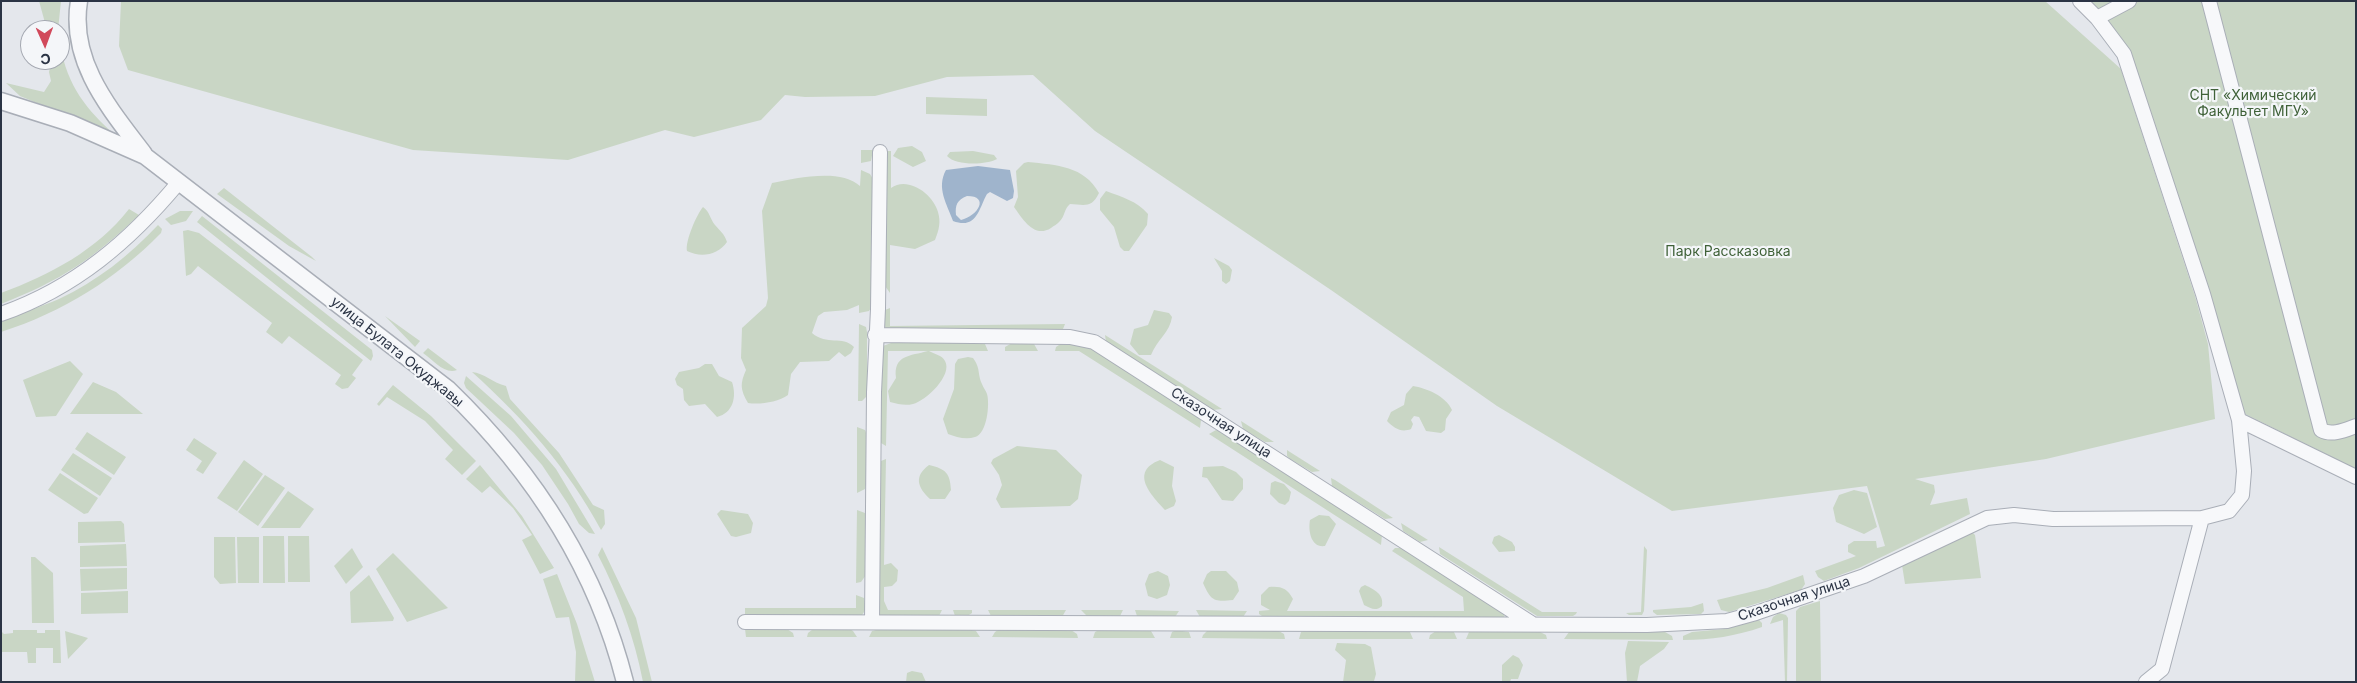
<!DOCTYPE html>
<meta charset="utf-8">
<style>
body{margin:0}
#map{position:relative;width:2357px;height:683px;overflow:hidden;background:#e4e7ec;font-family:Inter,sans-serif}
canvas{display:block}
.frame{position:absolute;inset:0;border:2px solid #2b3445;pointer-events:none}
.north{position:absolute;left:20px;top:20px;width:50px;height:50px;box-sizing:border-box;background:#f4f6f9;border:1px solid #a4a8b1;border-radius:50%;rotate:178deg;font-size:14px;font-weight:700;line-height:20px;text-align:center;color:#2b3445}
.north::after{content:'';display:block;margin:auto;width:18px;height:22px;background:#d1495b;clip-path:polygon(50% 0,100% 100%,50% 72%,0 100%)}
</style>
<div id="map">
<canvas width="2357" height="683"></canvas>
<div class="frame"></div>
<div class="north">С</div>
</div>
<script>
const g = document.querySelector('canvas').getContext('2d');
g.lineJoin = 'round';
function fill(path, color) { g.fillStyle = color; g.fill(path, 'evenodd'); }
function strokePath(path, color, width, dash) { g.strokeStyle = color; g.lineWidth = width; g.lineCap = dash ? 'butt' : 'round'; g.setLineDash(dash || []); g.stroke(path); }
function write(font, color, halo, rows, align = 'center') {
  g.font = font + ' Inter,sans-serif'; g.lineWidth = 4.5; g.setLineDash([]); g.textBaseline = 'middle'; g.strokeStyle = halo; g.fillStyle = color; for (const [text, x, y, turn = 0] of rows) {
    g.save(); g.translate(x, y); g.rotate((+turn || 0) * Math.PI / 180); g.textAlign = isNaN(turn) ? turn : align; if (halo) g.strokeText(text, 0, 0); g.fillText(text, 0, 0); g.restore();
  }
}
fill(new Path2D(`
 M39 1H61L58 30H47Z
 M121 1H2045L2121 69 2195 296 2208 344 2215 419 2046 459 1915 479 1934 485 1935 492 1930 505 1967 498 1970 514 1859 568 1824 581 1818 577 1815 571 1856 556 1848 552V545L1854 541H1876L1877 548 1885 546 1867 486 1672 511 1497 406 1331 290 1095 131 1033 75 947 77 875 96 805 97 785 95 761 120 694 137 665 130 568 160 413 150 128 70 119 46Z
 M2072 1H2356V469L2245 414 2184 218 2123 45Z
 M60 45C68 87 86 109 116 136L20 96 6 83 44 92 51 81 49 72 52 60H60Z
 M926 97 987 99V116L926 114Z
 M912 146 922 152 926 161 913 167 893 156 898 148Z
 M861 150H873L871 161 861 163Z
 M887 151H891V188C908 176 933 194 938 212 941 222 939 230 935 240L915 249 890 245V293L885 286Z
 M973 151 994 155 997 159C986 165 956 166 947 156L950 152Z
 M1028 162C1057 165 1084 166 1099 193 1092 208 1085 205 1070 204 1064 209 1065 216 1060 221 1058 224 1053 226 1051 228 1034 239 1022 218 1014 207L1018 197 1016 171 1024 163Z
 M861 170 870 174 873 179 872 306 869 311 859 313V305L847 310 824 312 818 316 812 333C827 346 842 335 854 347L851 353 845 357 839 352 829 361 800 362 791 374 788 395C778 402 760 405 748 403 740 389 740 384 746 370L741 358 742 328 766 306 768 298 762 211 772 183C796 178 841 168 860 186Z
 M224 188 312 257 316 261 289 246 217 194Z
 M1106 191C1122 197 1137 201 1148 214L1147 225 1129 251H1124L1120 247 1114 227 1100 210V199Z
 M703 207C710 212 710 219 715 225 720 231 724 233 727 242 718 255 701 258 687 251 685 241 697 214 703 207Z
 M129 209 139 215C93 259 62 280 1 304V293C50 275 97 250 129 209Z
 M180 211H193L186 221 171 225 165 219Z
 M202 216 372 350 373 356 371 361 197 222Z
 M158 225 162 229 161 233C116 279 63 312 1 332V322C20 313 40 307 59 299 97 281 129 256 158 225Z
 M188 230 199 233 363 360 352 375 356 378 348 388 342 389 335 384 341 375 289 336 282 344 266 332 272 323 198 266 191 274 186 276 183 231Z
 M1214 258 1229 266 1232 270 1230 281 1226 284 1222 281V271Z
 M890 308V326L1065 324 1063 329 1059 330 889 329 884 327 885 310Z
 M1154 310 1169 313 1172 317C1170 332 1157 340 1151 355H1139L1130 344 1134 329 1148 325Z
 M385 316 420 341 415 347Z
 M859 324 866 327 867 332V396L862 401H858Z
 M1105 335 1222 409 1213 410 1106 342Z
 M891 343H981L985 344 988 351H929C934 354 942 355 945 361 953 375 926 401 913 404 905 406 898 404 890 402L888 391 896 378C893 355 910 356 928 351H888L886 446 881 443 880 438 881 351 883 346Z
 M1012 343 1034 344 1038 351H1005V347Z
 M1062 343 1085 345 1198 416 1201 420 1200 428 1079 351H1055L1056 347Z
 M428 348 457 370C445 375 433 360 423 353Z
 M968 357 973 358C981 369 977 373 982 384 983 387 986 391 987 394 990 404 987 434 975 437 966 440 956 437 948 434L943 419 954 389 955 364 958 359Z
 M70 361 83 374 56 416 36 417 23 380Z
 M705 364H712L719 376 732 382C737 397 733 413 717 417L705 404 689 406 684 400 683 389 677 385 675 379 679 372 699 368Z
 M472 372C484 373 493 383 506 386L510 399 559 453 593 505 604 510 605 524 601 530C567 467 524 419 472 372Z
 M466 376 511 416 556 469 595 534 589 533 579 524 568 504 542 465 514 433 466 388 464 383Z
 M93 382 116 392 143 414H70Z
 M393 385 431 416 476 461 462 475 445 459 453 450 425 421 387 397 379 406 377 404Z
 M1413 386C1426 388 1446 396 1452 410L1446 419 1445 430 1441 433 1426 431 1419 417 1414 416 1411 420 1413 424 1411 429C1401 433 1394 428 1387 421L1391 412 1404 405 1406 394Z
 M1241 421 1274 442H1265L1243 429Z
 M857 427 865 430 867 435 866 485 865 489 857 493Z
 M1216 430 1222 432 1379 532 1382 535 1381 545 1209 434Z
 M87 432 126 457 114 475 75 449Z
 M194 438 217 453 203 474 196 470 202 461 186 450Z
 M1017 446 1056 450 1082 475 1078 499 1070 506 1001 508 996 499 1002 485 999 475 991 463 993 459Z
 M1287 450 1290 452 1320 471 1312 472 1290 459 1287 456Z
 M73 453 112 478 100 496 61 470Z
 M886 459 884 565 891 563 898 570 897 581 892 586 884 587V601L888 610H942L939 616 882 617 880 615V465L881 461Z
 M244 460 263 474 237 511 217 498Z
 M1160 460 1174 467 1172 486 1176 501 1174 506 1165 510C1151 495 1129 472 1160 460Z
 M480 465 522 516 554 568 540 574 522 540 532 535 513 508 490 486 482 493 466 479Z
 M929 465C946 469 950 473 951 490L945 499H930C917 487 914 476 929 465Z
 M1223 466 1236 472 1243 479V489L1233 501 1222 500 1207 478 1202 477 1203 467Z
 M60 473 98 498 88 513 84 514 48 490Z
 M265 475 285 488 258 526 238 512Z
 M1331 478 1335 480 1393 518 1385 519 1332 486Z
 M1275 481 1284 484 1291 492 1289 501 1285 505 1279 503 1270 494 1271 483Z
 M1854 490 1867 493 1877 527 1864 534 1836 522 1833 508 1839 495Z
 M288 491 314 509 300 528H261Z
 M721 510 748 514 753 523 751 533 736 537 731 536 717 514Z
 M857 510 865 513 866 517V575L861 582 856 583Z
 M1319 515 1329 516 1336 524 1325 546C1311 548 1308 531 1310 520Z
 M121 521 124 524 125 542 78 543V522Z
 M1401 523 1428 540 1420 542 1403 531Z
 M1972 532 1975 535 1981 578 1905 584 1902 565Z
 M1499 535 1512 542 1515 547V551L1499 552 1492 543 1494 537Z
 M263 536H284L285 583H263Z
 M288 536H309L310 582H288Z
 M214 537H235L236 583 220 584 214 577Z
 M237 537H259V583H238Z
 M126 544 127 566 80 567V546Z
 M1644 546 1647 550 1644 611 1642 615H1629L1626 613 1641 612Z
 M602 547 636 618 652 682H643C634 636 619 596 598 555Z
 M1439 547 1542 612H1577L1576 614 1573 616H1537L1440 554Z
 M352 548 363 567 346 584 334 566Z
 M1395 548H1404L1505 614 1504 617 1265 618 1259 614V611L1270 610 1261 605V595L1269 587C1281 586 1287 588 1293 599L1287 611H1464L1463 597 1392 551Z
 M393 553 448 608 407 622 376 569Z
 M31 557H35L53 573 54 623H32Z
 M127 568V589L81 591 80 569Z
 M1158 571 1168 576 1170 585 1167 595 1157 599 1148 596 1145 584 1149 574Z
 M1211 571H1226L1237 582 1239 591 1233 600C1214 602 1211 601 1203 583L1207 574Z
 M557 574 577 624 595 682H575L576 652 569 617 556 618 543 579Z
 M369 575 394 618 393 621 351 623 350 592Z
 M1803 575 1805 584 1801 590 1729 612 1721 610 1717 600 1767 588Z
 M1365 585C1375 590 1384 594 1382 606 1375 612 1371 608 1364 605L1359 591 1361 587Z
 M128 591V613L81 614V593Z
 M856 595 864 598 866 609 862 615H745V608H856Z
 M1820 601 1821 682H1796V611L1800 607Z
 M1703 603 1704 611 1701 614 1657 615 1653 612V610L1691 607Z
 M953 610H972V613L966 617 955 616Z
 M988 610H1066L1062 617 991 616Z
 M1081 610H1123L1120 616 1117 617H1088Z
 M1135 610 1179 611 1175 617 1137 616Z
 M1196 610 1247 611 1243 617H1240L1204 618 1200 617Z
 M1779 613 1786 615 1788 618 1787 682H1785L1783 620 1770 624 1773 617Z
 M1759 620 1762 623V627C1736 636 1711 640 1683 640V636L1692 632 1724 629Z
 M745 629H787L793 633 794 637H746Z
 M813 629H850L853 631 857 637H807L808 633Z
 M13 630H37V633H45V630H60L61 663H53V648H36V663H28L27 652H1V631L4 634 13 633Z
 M876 630H972L976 631 980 637H869L872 631Z
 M998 630H1071L1077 634 1078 638 992 637 995 632Z
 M1099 630H1148L1151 631 1155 638H1093L1095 632Z
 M1176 630 1189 632 1191 638H1170L1172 632Z
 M1208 630H1277L1284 634 1285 639 1202 638 1203 635Z
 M1306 630 1406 631 1410 632 1413 639H1299L1301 632Z
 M65 631 88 638 68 659Z
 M1436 631 1454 632 1457 639H1429L1430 635Z
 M1474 631H1538L1546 635 1547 639H1466L1469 632Z
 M1574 631 1665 632 1672 636 1673 640 1564 639 1569 632Z
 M1628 641 1669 642 1664 649 1640 666 1637 682H1627L1625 653Z
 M1337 643 1365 644 1371 647 1376 674 1374 681 1343 682 1346 660 1335 650Z
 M1513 655 1519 658 1523 665 1518 679H1511L1510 682H1502V665Z
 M912 671 922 673 926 682H906L907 673Z`), '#c9d6c5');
fill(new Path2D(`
 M978 166 1010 170 1014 191 1013 198 1007 201 990 192 987 194C979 208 977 230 953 221 947 204 936 188 946 170ZM967 196C990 196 978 216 961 220L956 215C955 205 957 200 967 196Z`), '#9fb4cc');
const minor = new Path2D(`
 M2209 1 2321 430C2332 436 2345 430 2356 426
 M2097 18 2129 1
 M1 314C75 288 130 241 179 182
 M875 335 1070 337 1094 342 1531 623
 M2239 420 2356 477
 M745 622 1647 625 1727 621 1756 613 1864 576 1987 518 2014 515 2053 519 2202 518 2229 511 2242 495 2244 471 2239 420 2203 294 2124 54 2097 18 2080 1
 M872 622 874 392 878 309 880 152
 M2146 682 2162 669 2202 518`);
const tertiary = new Path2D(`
 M79 1C69 62 110 109 144 154
 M1 101 70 123 145 156 448 389C532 470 596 567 625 682`);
strokePath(minor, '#a9aeb7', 16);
strokePath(tertiary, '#a9aeb7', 19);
strokePath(minor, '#f7f8fa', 14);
strokePath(tertiary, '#f7f8fa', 16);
write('14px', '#3f6138', '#f4f6f9', [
 ["СНТ «Химический",2253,96],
 ["Факультет МГУ»",2253,112],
 ["Парк Рассказовка",1728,252]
]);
write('14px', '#2b3445', '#f4f6f9', [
 ["улица Булата Окуджавы",397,352,39],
 ["Сказочная улица",1221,423,33],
 ["Сказочная улица",1794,599,-18]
]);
</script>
